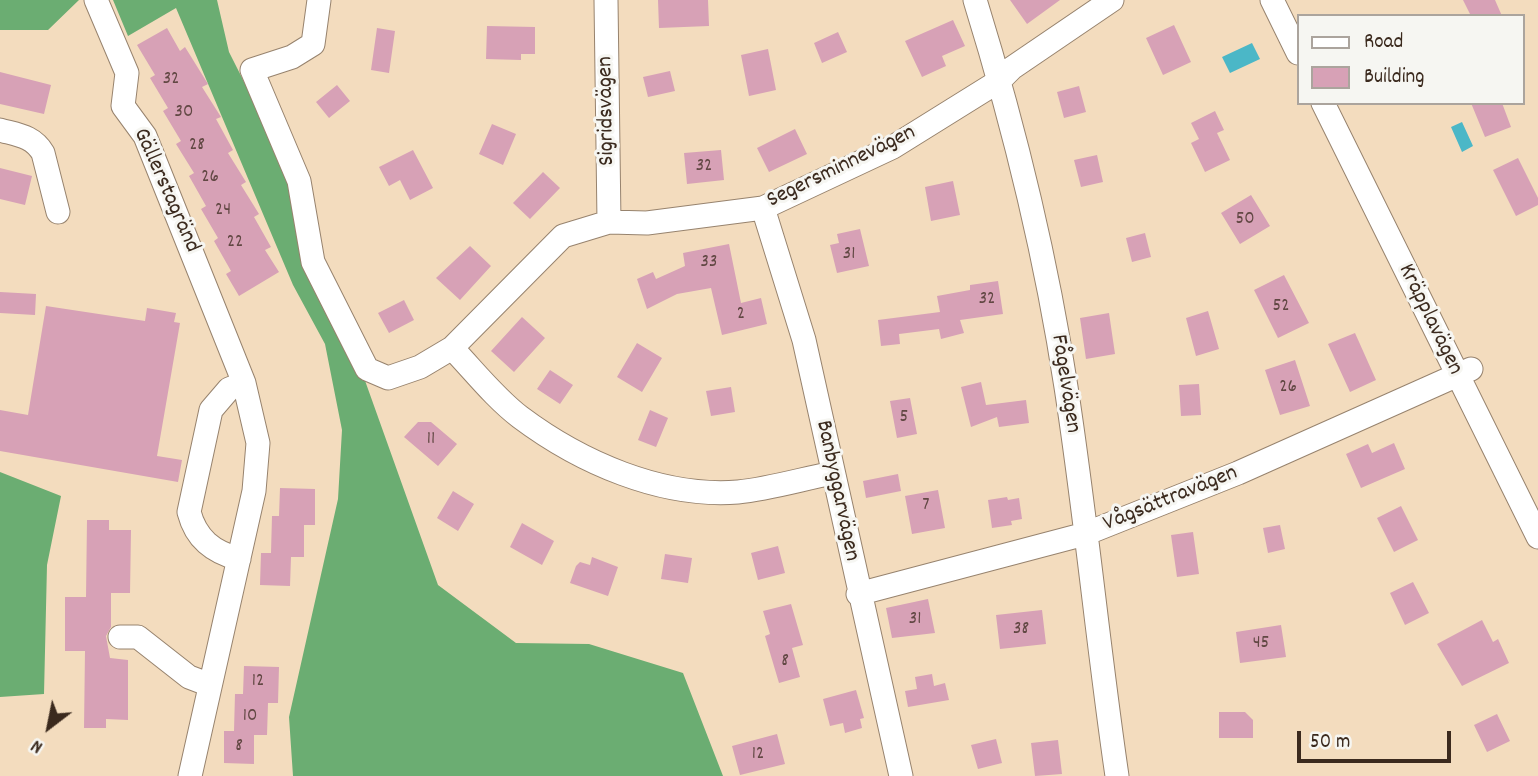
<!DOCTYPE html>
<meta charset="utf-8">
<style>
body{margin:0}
#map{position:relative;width:1538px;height:776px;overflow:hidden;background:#f3dcbe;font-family:Dekko,sans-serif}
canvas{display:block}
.legend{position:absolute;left:1297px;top:14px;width:228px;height:91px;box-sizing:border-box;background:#f6f6f2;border:2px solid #aba49d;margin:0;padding:9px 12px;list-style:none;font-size:21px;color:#3b2a1e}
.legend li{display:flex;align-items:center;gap:14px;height:35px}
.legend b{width:35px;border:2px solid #aba49d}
.north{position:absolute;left:14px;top:692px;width:70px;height:70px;-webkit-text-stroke:5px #f6f6f2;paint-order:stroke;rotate:212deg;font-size:19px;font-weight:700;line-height:28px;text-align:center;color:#3b2a1e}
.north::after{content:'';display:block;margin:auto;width:24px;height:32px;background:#3b2a1e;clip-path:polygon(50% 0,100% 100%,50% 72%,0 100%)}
.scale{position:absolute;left:1297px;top:731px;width:154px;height:32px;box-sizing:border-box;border:4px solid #3b2a1e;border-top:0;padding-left:9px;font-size:21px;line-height:24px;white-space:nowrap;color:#3b2a1e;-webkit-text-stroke:5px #f6f6f2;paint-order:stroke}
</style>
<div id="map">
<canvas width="1538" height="776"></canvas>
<ul class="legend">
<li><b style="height:9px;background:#fff"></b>Road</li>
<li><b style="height:19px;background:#d7a1b6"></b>Building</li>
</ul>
<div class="north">N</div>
<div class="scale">50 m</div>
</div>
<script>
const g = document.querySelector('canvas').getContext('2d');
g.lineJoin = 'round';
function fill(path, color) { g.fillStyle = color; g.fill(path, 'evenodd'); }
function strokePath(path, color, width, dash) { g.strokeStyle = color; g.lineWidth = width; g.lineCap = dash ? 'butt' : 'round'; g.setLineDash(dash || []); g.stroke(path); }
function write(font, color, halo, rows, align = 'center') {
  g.font = font + ' Dekko,sans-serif'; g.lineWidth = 6; g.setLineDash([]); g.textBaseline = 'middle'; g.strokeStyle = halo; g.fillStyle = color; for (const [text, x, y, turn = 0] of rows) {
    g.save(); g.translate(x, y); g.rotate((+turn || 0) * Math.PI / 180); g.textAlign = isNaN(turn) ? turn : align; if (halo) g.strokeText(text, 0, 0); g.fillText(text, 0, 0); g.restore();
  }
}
fill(new Path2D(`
 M0 0H79L48 30H0Z
 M113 0H217L229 52 293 179 438 585 516 643 589 644 683 673 723 776H293L289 717 338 499 342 430 325 344 293 285 176 8 128 36Z
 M0 472 61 496 47 565 44 694 0 697Z`), '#6bad72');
fill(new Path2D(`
 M1252 43 1260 59 1230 73 1222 57Z
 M1462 122 1473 146 1462 152 1451 127Z`), '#4bb7c7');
fill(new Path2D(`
 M658 0H708L709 26 659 28Z
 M1010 0H1060L1027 24Z
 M1463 0H1495L1502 16H1471Z
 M953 20 965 46 942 56 946 66 922 77 905 41Z
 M1174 25 1191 62 1163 75 1146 38Z
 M487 26 535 27V54H521V60L486 59Z
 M167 28 180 51 185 47 208 84 202 87 221 117 216 119 233 150 228 153 246 182 241 185 259 214 254 217 271 247 265 250 279 272 239 296 226 274 231 271 214 241 218 238 201 209 206 206 189 176 194 173 176 144 181 141 163 111 168 108 150 78 155 75 137 45Z
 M377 28 395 31 389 73 371 70Z
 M838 32 847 52 822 63 814 43Z
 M768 49 776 90 749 96 741 55Z
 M670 71 675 91 648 97 643 77Z
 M0 72 51 85 44 114 0 104Z
 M337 85 350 101 329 118 316 102Z
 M1079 86 1086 112 1064 118 1057 92Z
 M1471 103H1502L1511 127 1485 137Z
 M1215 111 1224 130 1217 133 1230 160 1205 172 1191 143 1199 139 1191 123Z
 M492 124 516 134 503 165 479 154Z
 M795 129 807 154 769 172 757 148Z
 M413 150 433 188 410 200 400 180 389 186 379 167Z
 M721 150 724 180 687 184 684 153Z
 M1097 155 1103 182 1081 187 1074 160Z
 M1518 158 1538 198V205L1516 216 1493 170Z
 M0 168 32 176 25 205 0 199Z
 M543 172 560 188 530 219 513 203Z
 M953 181 960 215 931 221 925 187Z
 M1251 195 1270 226 1240 244 1221 213Z
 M860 229 869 266 837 273 830 245 839 243 837 234Z
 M1145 233 1151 257 1132 262 1126 238Z
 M729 244 741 303 761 298 767 324 722 335 711 288 677 294 647 309 637 279 653 272 656 279 685 266 683 253Z
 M470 246 491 266 460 300 436 278Z
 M1284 275 1309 323 1278 338 1254 290Z
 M998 281 1003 314 960 320 964 333 941 339 939 329 899 334 900 344 881 346 878 320 940 312 937 296 970 290V285Z
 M0 292 36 294 35 315 0 313Z
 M404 300 414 320 389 333 378 313Z
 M46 306 145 321 147 308 176 313 174 322 180 323 157 456 182 460 178 482 0 451V410L28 415Z
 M1208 311 1219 349 1196 356 1186 318Z
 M1109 313 1115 354 1086 359 1080 318Z
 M522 317 545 338 514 372 491 351Z
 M1355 333 1376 380 1350 392 1328 344Z
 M637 343 662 358 642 392 617 377Z
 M1295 360 1310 406 1280 415 1265 370Z
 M550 370 573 385 560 404 537 389Z
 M981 382 986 405 1026 400 1029 423 999 427 997 417 971 427 961 387Z
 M1199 384 1201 415 1181 416 1179 385Z
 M731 387 735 412 711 416 706 391Z
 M910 398 917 434 897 438 890 401Z
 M650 410 668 418 656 447 638 440Z
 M418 422H431L457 444 438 466 404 437Z
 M1394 443 1405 469 1361 488 1346 454 1368 444 1372 453Z
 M898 474 901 491 866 498 863 481Z
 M280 488 315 489V525H304V557H291L290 586 260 585 261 553H271L272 516H279Z
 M938 490 945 528 912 534 905 496Z
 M453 491 474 504 458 531 437 518Z
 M1007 497 1008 500 1019 498 1022 519 1011 521 1012 525 992 528 988 500Z
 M1401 506 1418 540 1394 552 1377 518Z
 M87 520H109V530H131L130 593H111V627L106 636 110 658 128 660V720L106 719V728H84L85 651H65V597H86Z
 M522 523 554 541 542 565 510 547Z
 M1280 525 1285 549 1268 553 1263 528Z
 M1193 532 1199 574 1177 577 1171 535Z
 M778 546 785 573 758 580 751 553Z
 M665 554 692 558 688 583 661 579Z
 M592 557 618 567 608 596 570 583 576 566 580 562 590 565Z
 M1413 582 1429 613 1405 625 1390 593Z
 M928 599 935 633 892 638 886 608Z
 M791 604 803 645 792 648 800 677 779 683 765 636 770 634 763 611Z
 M1042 610 1046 644 1000 649 996 615Z
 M1482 620 1493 642 1498 639 1509 663 1462 686 1437 644Z
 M1281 625 1286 657 1240 663 1236 632Z
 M244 666 279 667 278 703H268L267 735H254V764L224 763V731H234L235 694H243Z
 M932 674 934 686 945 683 949 700 908 707 905 691 917 689 915 677Z
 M856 690 864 718 860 719 862 728 845 733 843 723 830 726 823 699Z
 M1219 712H1245L1253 720V738H1219Z
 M1497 714 1510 741 1487 752 1474 725Z
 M777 734 785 764 740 775 732 746Z
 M996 739 1002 763 978 769 971 745Z
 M1058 740 1062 774 1035 776 1031 743Z`), '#d7a1b6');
const minor = new Path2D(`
 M96 0 127 73 123 106 145 136 244 383 258 443 254 491 190 776
 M319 0 313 44 292 57 252 70 299 181 313 262 367 369 388 378 420 367 452 348 563 236 609 222 647 223 763 208 893 147 999 81 1012 68 1112 0
 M606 0 609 222
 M975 0C1014 126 1046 256 1066 387 1086 516 1098 647 1117 776
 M1272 0 1298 53
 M1323 103 1538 537
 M0 130C18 135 33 136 43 153L58 212
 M763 208 804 340 901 776
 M452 348C474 371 495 398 520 417 580 462 661 498 738 492 769 489 802 479 833 473
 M239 559C213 552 196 539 189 512L211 410 229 389 244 383
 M858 594 1085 534 1238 473 1471 369
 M120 637H138L189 677 210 685`);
strokePath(minor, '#97836e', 25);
strokePath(minor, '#fff', 23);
write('19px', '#624844', null, [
 ["32",171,80],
 ["30",184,113],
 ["28",197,146],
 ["32",704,167],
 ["26",210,178],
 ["24",223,211],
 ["50",1245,220],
 ["22",235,243],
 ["31",849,255],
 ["33",709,263],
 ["32",987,300],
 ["52",1281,307],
 ["2",741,315],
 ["26",1288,388],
 ["5",904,418],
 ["11",431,440],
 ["7",926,506],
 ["31",915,620],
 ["38",1021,630],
 ["45",1261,644],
 ["8",785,662],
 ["12",258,682],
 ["10",250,717],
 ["8",239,747],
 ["12",758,755]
]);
write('23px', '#3b2a1e', '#f6f6f2', [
 ["Sigridsvägen",608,111,-91],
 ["Segersminnevägen",842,168,-26],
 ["Gällerstagränd",165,191,66],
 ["Kräpplavägen",1429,320,64],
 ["Fågelvägen",1064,384,81],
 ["Banbyggarvägen",836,491,78],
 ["Vågsättravägen",1171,500,-22]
]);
</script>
